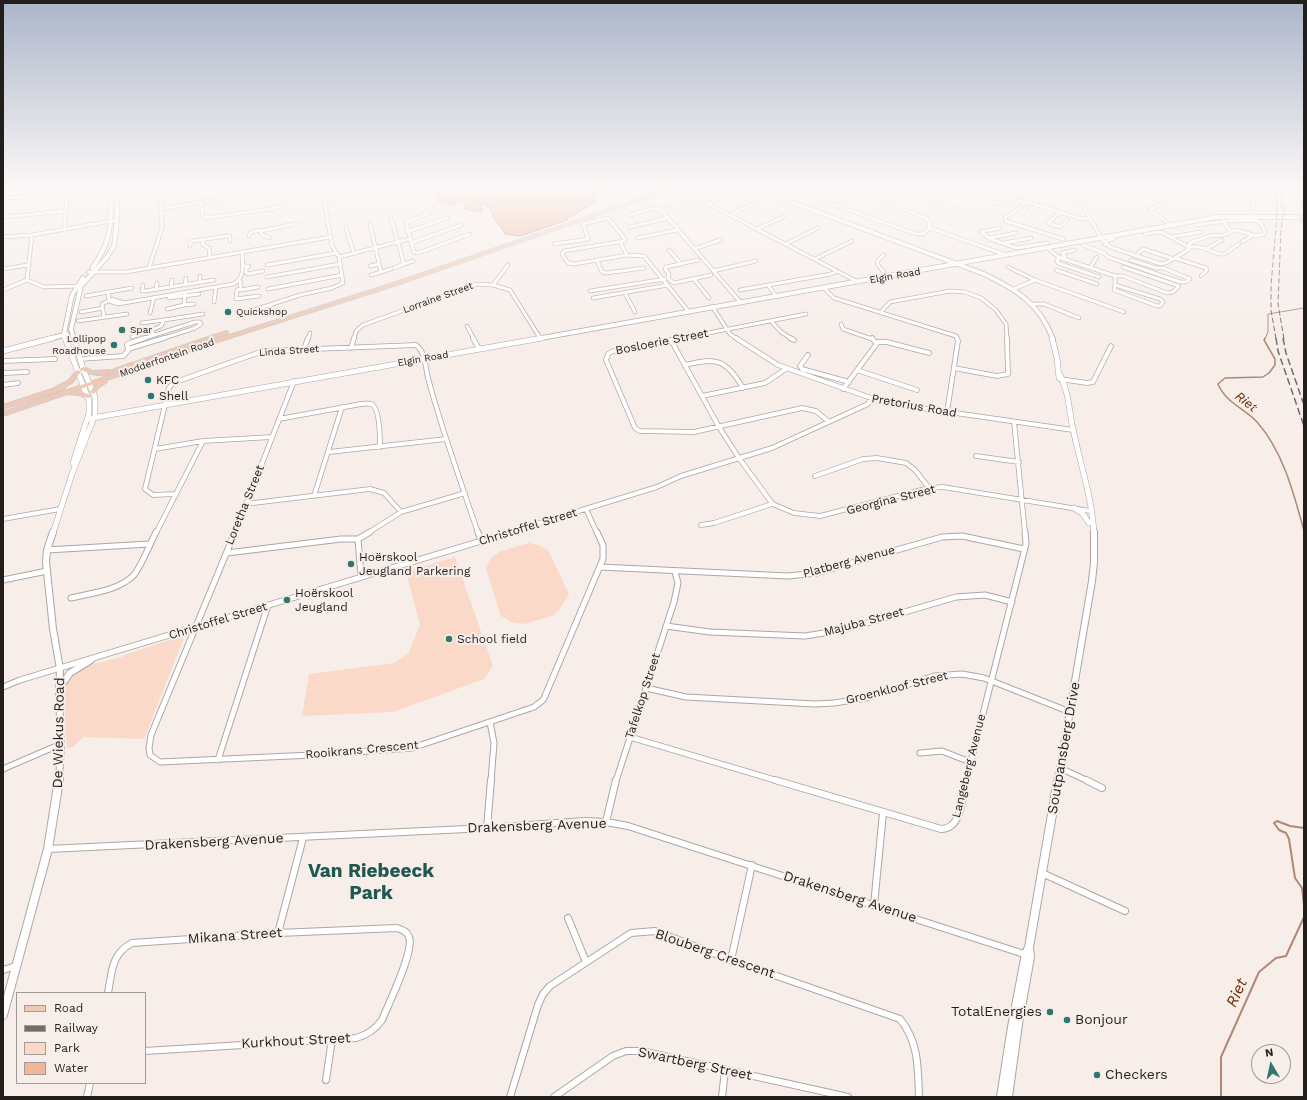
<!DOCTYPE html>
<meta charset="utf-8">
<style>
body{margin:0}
#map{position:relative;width:1307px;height:1100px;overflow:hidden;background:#f7eeea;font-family:"Work Sans",sans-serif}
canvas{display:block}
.frame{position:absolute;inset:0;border:4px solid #211e1c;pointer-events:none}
.legend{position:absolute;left:16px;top:992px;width:130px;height:92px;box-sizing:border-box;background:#f7eeea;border:1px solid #a19b98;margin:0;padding:5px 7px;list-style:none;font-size:12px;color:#211e1c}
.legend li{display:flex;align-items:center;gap:8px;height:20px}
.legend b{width:20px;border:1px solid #a19b98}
.north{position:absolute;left:1251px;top:1044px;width:40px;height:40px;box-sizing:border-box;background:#f7eeea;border:1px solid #a19b98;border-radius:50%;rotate:351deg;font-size:11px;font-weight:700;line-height:16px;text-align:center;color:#211e1c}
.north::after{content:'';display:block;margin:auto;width:14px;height:18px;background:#30776f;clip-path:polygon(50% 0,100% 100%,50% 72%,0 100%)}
</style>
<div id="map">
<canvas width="1307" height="1100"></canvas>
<div class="frame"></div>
<ul class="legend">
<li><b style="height:5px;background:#f0c8b3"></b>Road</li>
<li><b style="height:5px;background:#716c69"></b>Railway</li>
<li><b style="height:11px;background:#fad9c9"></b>Park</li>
<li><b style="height:11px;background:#efb69a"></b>Water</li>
</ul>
<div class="north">N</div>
</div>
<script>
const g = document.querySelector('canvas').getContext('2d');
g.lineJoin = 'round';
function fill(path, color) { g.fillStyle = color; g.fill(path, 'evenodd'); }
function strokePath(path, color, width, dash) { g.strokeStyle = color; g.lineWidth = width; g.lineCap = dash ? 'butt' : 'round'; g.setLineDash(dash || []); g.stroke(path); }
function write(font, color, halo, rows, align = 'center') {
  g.font = font + ' "Work Sans",sans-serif'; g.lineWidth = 4; g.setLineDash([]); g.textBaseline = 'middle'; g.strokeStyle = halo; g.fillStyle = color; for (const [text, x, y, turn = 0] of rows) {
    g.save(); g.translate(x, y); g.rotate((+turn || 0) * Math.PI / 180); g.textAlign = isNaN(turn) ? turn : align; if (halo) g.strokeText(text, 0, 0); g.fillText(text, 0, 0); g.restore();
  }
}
fill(new Path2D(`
 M528 543 539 545 548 550 569 594 562 606 554 615 525 624 511 622 501 616 486 569 490 559 499 552Z
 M455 557 493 666 484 679 393 712 302 716 309 674 394 663 408 654 420 625 406 572Z
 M182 636 183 640 144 739 83 737 73 747 67 748 63 686 65 680 83 667 121 657 130 653Z`), '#fad9c9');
const water = new Path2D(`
 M442 187H593L597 194 594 196 593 199 597 202C586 205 578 214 567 218V220L520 236 505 234C503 229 500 226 496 221 490 213 493 206 480 203L483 212 474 211 465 209V202H456L455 206 438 201 435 192Z`);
fill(water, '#efb69a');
strokePath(water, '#b18874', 1);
strokePath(new Path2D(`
 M1265 339 1268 332V314L1304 308`), '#b18874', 1);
strokePath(new Path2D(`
 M1265 338 1264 340 1275 359V365L1269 373 1263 377 1225 378 1218 384C1226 403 1244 408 1257 422 1283 451 1294 494 1304 531`), '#b18874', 1.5);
strokePath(new Path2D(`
 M1304 828 1290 826 1277 821 1274 823 1279 830 1286 833 1289 839 1295 878 1302 888 1304 905
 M1221 1097V1057L1259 972 1276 958 1286 956 1304 917`), '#b18874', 2);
const minorFar3 = new Path2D(`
 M365 187 367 193
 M395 187 404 198
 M697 187 720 199
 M785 187 916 234H923L930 228
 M837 187 856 194
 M894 187 951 207
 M956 187 991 198 1028 202 1082 219 1090 218
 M1014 187 1015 194 1028 198 1030 203
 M1073 187 1101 238 1110 247 1161 264 1168 262 1188 250 1190 243 1208 236 1224 235 1236 230 1257 236 1264 234 1265 231 1260 222 1256 220 1226 221 1197 225
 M905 191 890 201 889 204 926 218 929 222 930 228
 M3 198 67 196 64 230
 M111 200 185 187
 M324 200 396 187
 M201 202 203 216 205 218 271 209 280 206 283 203 282 187
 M1026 202 1013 213 1005 217 1006 221 1063 239
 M707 204 734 192 725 187
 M837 206 865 187
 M1253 208 1257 187
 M161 209 282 189
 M662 211 692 200H701L858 282
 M1060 212 1048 223 1060 227 1067 220
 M430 213 406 222 414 252 418 253 470 234
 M630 215 654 208 662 211 741 303
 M730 215 756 203
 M1026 216 1037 205
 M3 217 66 211
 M391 218 404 264 413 261
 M1223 221 1231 232
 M370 224 381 272
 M1173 226 1150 210 1187 187
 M630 227 667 218
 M346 228 354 253
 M930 228 1006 255
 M1000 228 981 232 990 239 1017 248 1047 243
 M757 229 783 217
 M261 231 295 224
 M407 232 447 218
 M1145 234 1161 232 1189 247H1200L1219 254H1224L1239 244
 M32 235 27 280 44 287 80 286
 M249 236 251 232 260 230 262 235 270 238
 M3 237 32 235 117 220
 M1171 237 1201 232
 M638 238 677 230
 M989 238 1016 233
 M202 240 203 245 209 248 210 258
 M620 242 627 255
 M1242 242 1253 235
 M411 243 461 225
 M1004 243 1031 238
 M554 244 588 239 583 224 608 218 625 239 624 241 564 251 562 254 568 263 574 264 627 255 644 256 689 312
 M786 244 818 228
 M1083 245 1104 253 1108 257 1180 282H1186L1190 279 1163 268H1156L1131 260
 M190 246V243L193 241 227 236H230V241
 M1048 248 1058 257 1115 276H1123L1167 293 1173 292 1179 286 1123 267
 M694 249 720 240
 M1206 249 1222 240
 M669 250 681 264
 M1138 253 1143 249 1174 259
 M884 255 878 260 877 264 888 277
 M339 257 409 239
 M1060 257 1057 261 1058 263 1099 277
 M1065 257 1062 253 1075 250
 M1175 258 1206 268 1207 270 1201 276
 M815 259 852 241
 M597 260 602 272 606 273 644 268
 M698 260 666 267 665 269 669 274 668 278 674 283 711 275
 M267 265 336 253
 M242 266H249L246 269V273L248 274 263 271
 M370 266 379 264
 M1008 267 1035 280
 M149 268 162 228 160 191
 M394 268 404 264
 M1090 268 1097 257
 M3 269 28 265
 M1056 270 1097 284
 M713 271 756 261
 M88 272H126L330 237
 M371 275 391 269
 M200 276V282
 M1115 276V285
 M267 277 340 264
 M694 279 709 298
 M240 281 241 290 258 287
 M143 285 142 291H145L214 280
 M185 285 186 278
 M493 285 508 265
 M768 285 776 296
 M1115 285 1160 299 1163 302 1160 306H1157L1114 290Z
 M171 287 172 280
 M824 288 834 298 956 336 957 339
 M240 289 237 290 236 299 259 296
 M268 289 342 275
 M1014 289 1035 280 1124 312
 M3 290 27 280
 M156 290 157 283
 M740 290 831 274 837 271
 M590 291 665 279
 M108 292 109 301 118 304 233 284C246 278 242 264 242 252
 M625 293 635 312
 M185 294 184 305 194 304
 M86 296 132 288
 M169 298 199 294
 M593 298 668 285
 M214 302 216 287
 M1033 304H1044L1079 318
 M712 306 730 334 737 339
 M167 309 184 305
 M81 312 103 308
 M248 312 300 295 332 288 343 283 339 257 332 246 322 187
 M881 312 890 302 950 291 965 292 981 298 996 310 1006 324 1007 339
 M150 313 154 297
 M104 317 102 304 112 299 124 303
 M78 321 127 314
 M771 321 781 332 792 339
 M142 323 164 320
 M841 324 843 329 872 339
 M467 326 474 339
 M152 330 161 326 164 320 203 314
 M132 337 152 330 153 333
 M142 339 195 322H200L201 324 195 328 161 339
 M308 339 310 333
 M354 339 356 331 363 325 476 284 493 285 510 290 540 338
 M677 339 806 314`);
const minorFar2 = new Path2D(`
 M473 338 479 349
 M682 338 613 351 608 354 606 360 635 428 640 431 694 432 802 408 816 411 829 422
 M736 338 778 365 871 398 900 405 1073 430
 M790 338 794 340
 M872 338 876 343
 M671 340 719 427 739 458 771 502 775 505 794 513 820 516 929 488 943 487 1090 511
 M351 348 354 338
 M128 349 164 338
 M304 349 308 338
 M808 355 800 366 802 369 849 382
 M80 359 123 356 128 351 127 344 145 338
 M3 361 55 359
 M685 365C716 357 726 359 743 388
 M954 368 997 376 1008 374 1007 338
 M857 370 917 390
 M3 373 27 372
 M1060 379 1087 383 1093 382 1111 346
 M3 385 18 383
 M843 389 878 342H887L929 353
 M702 396 765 383 786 369
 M947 412 958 341 957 338
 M279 419 361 404C364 404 368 403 371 404 380 407 380 438 380 447
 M1014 422 1025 533
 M155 449 203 441 272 437
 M329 452 446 439
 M976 456 1019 462
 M815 476 863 459 877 458 906 463 915 470 929 488
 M175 494 153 495 145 489 169 388 173 383 263 351 416 345C426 353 425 366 428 378 442 431 461 482 478 533
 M314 496 342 407
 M245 504 370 489 384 493 401 512
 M586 509 597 533
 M3 519 60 509
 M701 525 714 523 772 504
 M156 533 203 441
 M235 533 294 381
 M368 533 401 512 465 493
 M507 533 657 487 681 476 772 448 868 404 871 398`);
const minorFar1 = new Path2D(`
 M235 532 151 735 149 748 150 755 160 762 312 755 412 748 534 707 543 700 545 696 603 559V545L597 532
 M478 532 481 541
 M47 550 149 544
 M227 553 341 539H358
 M600 567 788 576 817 573 942 537 962 536 1024 549
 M361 577 358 539 370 532
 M3 580 47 571
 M71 598C91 593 117 591 133 576 140 569 151 542 156 532
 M666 626 710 632 805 636 843 630 956 597 985 595 1012 602
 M3 687 20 680 511 532
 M646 688 686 697 815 704 834 703 866 698 934 676 962 674 984 678 1070 712
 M490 722 494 743 491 781
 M630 737 778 781
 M920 753 942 751 970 762
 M218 760 268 605
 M1060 768 1088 781
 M3 769 61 744
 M616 781 674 602 678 583 675 572
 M966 781 1026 544 1025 532`);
const minor = new Path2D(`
 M775 780 941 829C962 829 962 797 966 780
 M1086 780 1102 788
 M606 822 616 780
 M487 828 491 780
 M48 849 487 828 585 821 606 822 628 826 1027 955
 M1042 873 1125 911
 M874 905 883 813
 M568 918 586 962
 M278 933 303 838
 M731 960 752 865
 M3 970 16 966
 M108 993C112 972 111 954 132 943L278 933 397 928C402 930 407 931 409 937 415 950 388 1005 382 1020 375 1030 367 1035 356 1038L145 1051
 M326 1080 332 1039
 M87 1097 90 1083
 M510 1097 538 1005 543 994 550 986 631 933 655 931 731 960 900 1019C919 1042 918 1069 919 1097
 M554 1097 613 1056 626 1051H641L848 1097
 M722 1097 725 1070`);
const tertiaryFar3 = new Path2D(`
 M751 187 984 274C1017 290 1039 303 1053 339
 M1213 217H1299
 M1105 244 1107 241 1114 238
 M92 268C113 241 111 220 111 187
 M49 339 67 334
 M66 339 64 334 72 295 83 278
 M74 339 71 329 81 286 107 257 114 246 117 220V187
 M536 339 1217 217`);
const tertiaryFar2 = new Path2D(`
 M65 338 89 401V413L73 463
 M1052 338 1057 358 1059 378
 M3 351 53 338
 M1060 375C1069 392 1069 411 1073 429 1080 463 1092 498 1094 533
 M87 419 542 338
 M1074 508 1083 514 1089 523
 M53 533 72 474 95 415V397L83 369 74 338`);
const tertiaryFar1 = new Path2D(`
 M53 532 47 550 46 562 53 629 60 669 59 694 61 744 59 781
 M60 687 70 673 91 660
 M1058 781 1092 581 1094 562V532`);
const tertiary = new Path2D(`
 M3 1015 48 849 59 780
 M1001 1097 1012 1027 1026 954 1029 947 1058 780
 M1008 1097 1018 1024 1030 957 1029 948`);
const primary = new Path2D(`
 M674 187H680L394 286 211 344 107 380V382L98 388 95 393 93 394 90 392 94 386 97 383 75 391H80L90 395V397L88 398 79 395 67 394 3 416V412L207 342 390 284Z
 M1297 187H1301L1304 200V210L1302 209Z
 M1304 215V218H1302L1304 220V223L1297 218Z
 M226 331 228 332V334L118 371H114L113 370 114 369Z
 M83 367 93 371 110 370 113 372C104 378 90 374 81 370L80 369Z
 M78 370 81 372 80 373 72 383 65 387V389L3 409V405L55 388 56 387 68 381 76 371Z`);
strokePath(minorFar3, '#aea6a3', 4.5);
strokePath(minorFar2, '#aea6a3', 5.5);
strokePath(minorFar1, '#aea6a3', 7);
strokePath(minor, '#aea6a3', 8);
strokePath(tertiaryFar3, '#aea6a3', 5.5);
strokePath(tertiaryFar2, '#aea6a3', 6);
strokePath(tertiaryFar1, '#aea6a3', 8);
strokePath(tertiary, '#aea6a3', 10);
strokePath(primary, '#cececd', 2);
strokePath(minorFar3, '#fff', 3);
strokePath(minorFar2, '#fff', 4);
strokePath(minorFar1, '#fff', 5);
strokePath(minor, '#fff', 6);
strokePath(tertiaryFar3, '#fff', 4);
strokePath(tertiaryFar2, '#fff', 5);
strokePath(tertiaryFar1, '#fff', 6);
strokePath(tertiary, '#fff', 8);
fill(primary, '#f0c8b3');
strokePath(new Path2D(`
 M1281 207 1283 187
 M1276 339 1271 310V286L1277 215 1276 187
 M1284 339 1278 304 1281 230 1285 202`), '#716c69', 1, [5.5, 2.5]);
strokePath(new Path2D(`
 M1276 338 1278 351 1304 426
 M1283 338 1286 353 1304 405`), '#716c69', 1.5, [7, 3.5]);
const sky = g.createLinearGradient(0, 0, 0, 341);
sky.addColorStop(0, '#abb5c9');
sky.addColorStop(0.55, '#fbf7f6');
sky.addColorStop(1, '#fbf7f600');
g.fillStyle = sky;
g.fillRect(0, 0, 1307, 341);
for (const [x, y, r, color] of [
 [228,312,4,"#30776f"],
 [122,330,4,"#30776f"],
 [114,345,4,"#30776f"],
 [148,380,4,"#30776f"],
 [151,396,4,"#30776f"],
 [351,564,4,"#30776f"],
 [287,600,4,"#30776f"],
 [449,639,4,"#30776f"],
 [1050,1012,4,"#30776f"],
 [1067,1020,4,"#30776f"],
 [1097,1075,4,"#30776f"]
]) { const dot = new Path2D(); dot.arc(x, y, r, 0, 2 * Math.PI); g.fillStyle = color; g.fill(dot); strokePath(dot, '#f7eeea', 1.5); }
write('10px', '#211e1c', '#f7eeea', [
 ["Elgin Road",895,276,-10],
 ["Lorraine Street",438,298,-20],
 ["Linda Street",289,351,-4],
 ["Modderfontein Road",167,358,-19],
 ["Elgin Road",423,359,-10]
]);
write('10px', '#211e1c', '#f7eeea', [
 ["Quickshop",236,312],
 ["Spar",130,330],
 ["Lollipop",106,339,"right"],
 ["Roadhouse",106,351,"right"]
], 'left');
write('12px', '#211e1c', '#f7eeea', [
 ["Bosloerie Street",662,342,-11],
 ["Pretorius Road",914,406,10],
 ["Georgina Street",891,500,-14],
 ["Loretha Street",245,505,-68],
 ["Christoffel Street",528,527,-17],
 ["Platberg Avenue",849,562,-15],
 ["Christoffel Street",218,621,-17],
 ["Majuba Street",864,622,-15],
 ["Groenkloof Street",897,688,-14],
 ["Tafelkop Street",643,696,-72],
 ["Rooikrans Crescent",362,750,-5],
 ["Langeberg Avenue",969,766,-76]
]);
write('12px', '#211e1c', '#f7eeea', [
 ["KFC",156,380],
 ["Shell",159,396],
 ["Hoërskool",359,557],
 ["Jeugland Parkering",359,571],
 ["Hoërskool",295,593],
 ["Jeugland",295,607],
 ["School field",457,639]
], 'left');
write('italic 13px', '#6e2c00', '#f7eeea', [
 ["Riet",1246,402,38]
]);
write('14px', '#211e1c', '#f7eeea', [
 ["De Wiekus Road",59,733,-89],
 ["Soutpansberg Drive",1064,748,-80],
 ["Drakensberg Avenue",537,826,-2],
 ["Drakensberg Avenue",214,842,-3],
 ["Drakensberg Avenue",850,897,18],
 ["Mikana Street",235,936,-4],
 ["Blouberg Crescent",715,954,19],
 ["Kurkhout Street",296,1041,-3],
 ["Swartberg Street",695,1064,12]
]);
write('14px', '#211e1c', '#f7eeea', [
 ["TotalEnergies",1042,1012,"right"],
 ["Bonjour",1075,1020],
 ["Checkers",1105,1075]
], 'left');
write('italic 16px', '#6e2c00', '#f7eeea', [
 ["Riet",1237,993,-66]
]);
write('bold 19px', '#1f5851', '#f7eeea', [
 ["Van Riebeeck",371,871],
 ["Park",371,893]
]);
</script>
